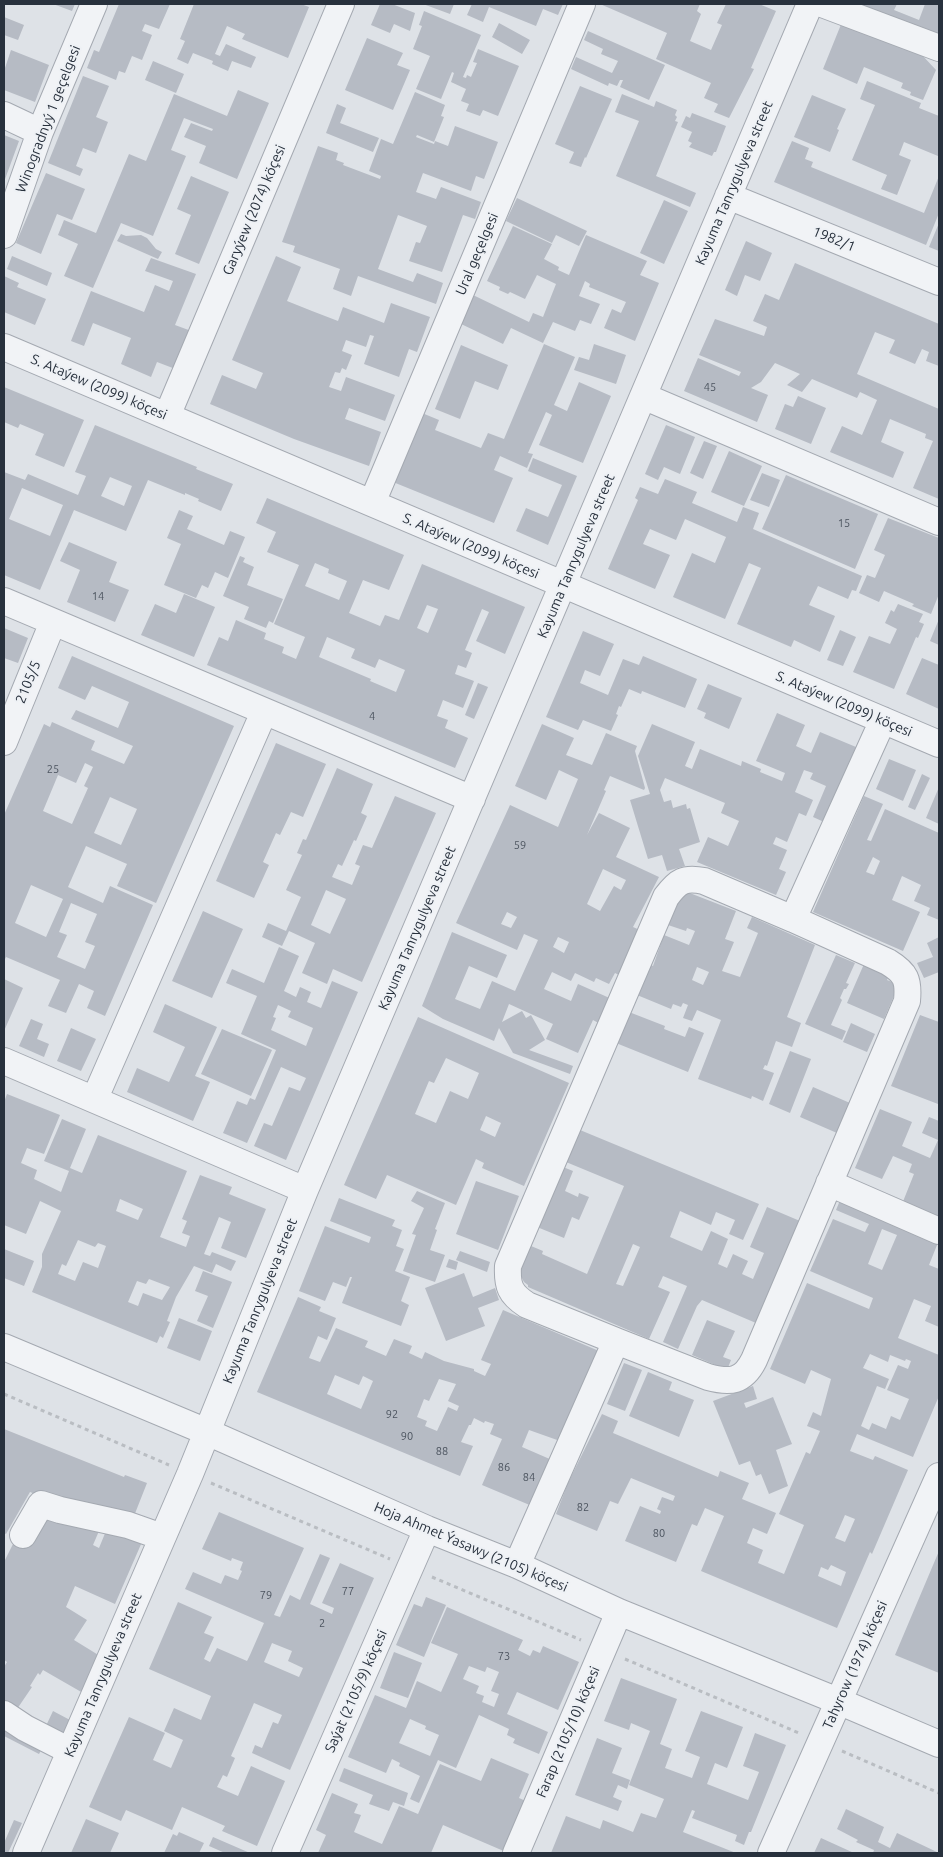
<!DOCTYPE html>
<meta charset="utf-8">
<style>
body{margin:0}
#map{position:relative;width:943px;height:1857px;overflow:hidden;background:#dee2e7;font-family:Ubuntu,sans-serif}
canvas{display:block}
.frame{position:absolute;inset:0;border:5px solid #28313d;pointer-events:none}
</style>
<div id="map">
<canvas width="943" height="1857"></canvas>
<div class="frame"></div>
</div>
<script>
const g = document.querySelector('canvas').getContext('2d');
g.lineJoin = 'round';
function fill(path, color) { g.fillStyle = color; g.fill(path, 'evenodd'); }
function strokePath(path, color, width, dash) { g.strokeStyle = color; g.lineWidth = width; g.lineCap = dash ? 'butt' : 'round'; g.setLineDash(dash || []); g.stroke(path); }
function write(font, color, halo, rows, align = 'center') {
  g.font = font + ' Ubuntu,sans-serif'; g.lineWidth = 4; g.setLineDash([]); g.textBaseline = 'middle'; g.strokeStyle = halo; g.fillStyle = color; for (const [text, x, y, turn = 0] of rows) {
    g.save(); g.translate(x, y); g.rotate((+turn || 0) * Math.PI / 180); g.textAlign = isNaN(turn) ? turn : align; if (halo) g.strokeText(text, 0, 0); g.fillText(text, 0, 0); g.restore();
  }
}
fill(new Path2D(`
 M53 4H75L72 11Z
 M119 4H170L159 29 145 24 142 31 152 35 142 60 132 56 125 73 119 71 116 80 87 68 94 50 99 52Z
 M194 4H301L309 7 288 58 242 39 245 34 227 26 215 54 220 56 226 44 256 57 251 68 232 61 228 71 212 64 213 61 193 53 188 64 177 59 185 41 180 39Z
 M380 4H392L415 13 410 31 394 24 390 33 371 25Z
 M423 4H454L450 14Z
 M472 4H563L558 15 543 9 536 26 489 7 483 22 467 15Z
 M600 4H700L697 11 701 14 690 41 711 50 722 25 717 23 726 4H759L776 11 751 68 754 69 729 118 714 112 718 104 704 98 711 83 656 59 667 33Z
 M846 4H897L894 10 919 20 925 4H939V34Z
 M424 11 481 35 463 77 466 78 467 75 471 77 477 63 473 62 478 49 519 66 498 116 483 110 480 116 466 111 469 104 461 101 466 89 451 82 454 73 452 72 441 99 416 89 430 56 413 49 422 26 419 25Z
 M4 17 24 25 18 40 4 35Z
 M842 22 922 55 936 70 923 100 910 95 911 92 901 88 903 83 864 67 857 84 823 69Z
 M499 23 530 40 522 54 492 37Z
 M588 31 665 65 649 100 620 87 623 80H620L617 86 609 83 608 86 571 69 576 57 612 73 618 61 601 54 603 49 584 40Z
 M367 38 403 53 397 65 410 70 393 110 345 90Z
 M11 50 49 65 35 102 4 90V71Z
 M153 61 184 74 176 93 145 80Z
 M83 76 109 86 96 117 108 122 96 153 83 148 76 166 83 169 80 176 48 163Z
 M867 81 921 103 919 108 939 116V152L938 156 904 142 899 155 911 160 897 195 881 189 887 175 852 160 875 105 860 99Z
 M580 86 612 99 586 158 585 157 581 167 569 163 574 152 555 144Z
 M238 90 269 103 237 179 199 163 206 146 184 137 191 123 212 131 213 129 184 118 171 150 186 156 153 236 121 223 93 288 64 276 78 244 58 235 64 220 96 233 129 154 146 161 174 94 227 116Z
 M415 92 445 105 441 116 444 117 434 142 417 135 416 137 434 144 435 141 448 146 455 126 498 142 484 179 476 176 471 191 423 173 416 192 436 199 441 187 481 202 475 219 463 215 442 272 409 261 416 242 420 243 427 226 398 215 378 269 413 282 417 273 443 283 436 304 358 276 351 296 333 289 340 269 293 252 295 246 282 242 318 146 338 153 336 160 344 163 343 165 380 179 381 176 369 171 381 139 393 144Z
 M622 94 654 107 656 101 677 110 675 115 677 117 675 121 678 122 656 176 696 193 690 207 616 176 639 121 615 112Z
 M812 95 846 109 837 129 839 130 830 152 794 137Z
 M337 104 346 108 340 123 379 138 373 152 326 133Z
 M692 113 726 126 716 152H714L712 156 689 147 692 143 688 141 692 132 681 127 686 116 690 118Z
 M4 135 19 141 4 182Z
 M792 141 809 148 805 159 813 162 811 167 924 213 939 176V213L926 245 774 182Z
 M46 173 85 189 72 220 57 214 41 254 16 243Z
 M191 176 229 192 199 264 175 254 191 215 177 209Z
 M517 198 587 231 579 246 556 235 552 243 506 221Z
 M664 200 688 211 664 264 640 253Z
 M939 223V251L929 247Z
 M513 226 552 244 544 259 559 267 558 270 569 275 586 235 647 261 640 275 659 283 635 341 604 328 612 309 621 313 626 302 589 287 590 284 585 281 579 296 600 304 591 324 580 320 575 331 553 322 543 343 511 328 503 344 459 323 473 295 529 322 533 313 543 317 556 284 537 275 525 299 510 292 508 294 499 290 500 287 487 281Z
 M121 234 126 236 141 235 147 238 156 249 162 252 158 259 117 241Z
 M746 241 772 253 760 281 745 275 737 296 725 290Z
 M12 256 52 273 47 286 7 269Z
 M276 256 301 267 287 301 312 311 338 321 343 307 384 323 391 303 430 317 417 352 409 349 399 377 364 364 374 336 370 335 366 347 346 340 342 351 352 355 346 370 342 368 340 373 335 372 329 387 341 391 346 377 395 395 385 421 349 408 345 419 381 432 369 466 294 439 210 404 222 375 256 389 263 373 232 360Z
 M151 258 196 274 175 325 194 332 178 370 157 362 151 377 121 364 131 338 93 323 84 346 71 341 91 291 144 312 155 285 169 291 173 281 145 271Z
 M795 263 939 324V366L926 361 929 352 922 349 915 364 889 353 895 340 875 332 857 374 939 409V499L913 488 933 441 925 438 926 434 890 419 881 442 904 452 893 478 830 452 842 426 862 435 877 400 860 392 857 398 812 379 802 392 787 385 800 374 775 363 761 382 751 388 768 395 757 422 684 391 698 358 739 376 741 372 699 355 715 319 764 336 767 327 753 321 765 294 779 300Z
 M4 276 19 283 17 287 46 299 35 325 4 312Z
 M544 344 575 357 554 405 567 411 579 382 611 396 583 463 539 445 552 415 546 412 528 453 533 454 527 468 500 456 494 470 513 478 494 523 393 482 422 413 439 420 435 430 481 448 488 433 504 439Z
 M594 344 626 355 616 384 574 370 579 357 589 360Z
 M461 345 508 365 498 390 475 381 460 419 435 409Z
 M4 387 84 420 64 467 35 455 44 434 20 424 18 428 4 422Z
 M798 396 826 408 811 444 775 429 785 404 793 407Z
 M95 425 197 467 196 469 233 484 221 511 198 501 199 499 185 493V495L148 480 126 531 74 510 40 590 4 575V472L25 480 28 474 78 495 86 476 75 472ZM110 477 132 486 124 506 101 496ZM22 488 63 505 50 536 9 519Z
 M666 425 695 437 680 474 664 467 658 480 645 474Z
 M704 441 717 446 703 479 690 473Z
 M729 451 762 466 744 506 711 492Z
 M533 458 577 476 548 545 516 531 526 508 548 517 562 485 528 471Z
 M762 473 780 480 769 507 750 500Z
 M786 475 878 514 855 569 762 529Z
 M665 479 697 492 692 503 737 522 743 507 759 513 753 529 862 576 856 591 852 590 848 599 818 586 809 605 835 616 820 652 794 640 791 647 737 624 761 568 749 563 725 619 673 597 692 553 715 563 726 537 685 519 676 540 650 529 643 544 670 555 655 589 608 569 638 500 635 498 640 487 658 494Z
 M267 498 404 555 389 590 363 580 349 613 380 626 385 615 399 620 422 564 525 607 505 654 476 641 489 612 482 609 465 650 472 653 466 668 458 665 455 674 474 681 463 708 443 700 437 716 448 720 445 728 468 738 455 768 207 665 219 637 228 641 236 620 266 633 264 639 284 647 282 653 296 659 305 637 274 624 299 565 267 552 276 532 256 523ZM315 563 329 569 328 573 347 581 339 600 305 586ZM427 605 438 609 428 633 417 628ZM327 637 355 649 351 658 375 668 379 659 405 670 396 692 370 681 371 679 319 657Z
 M179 510 193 516 187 529 224 545 230 531 245 537 228 578 215 572 208 588 202 585 196 598 164 585 181 544 167 538Z
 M888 518 939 538V594L931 614 912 606 914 604 884 591 879 602 859 593 867 575 875 578 885 555 874 550Z
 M69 542 117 562 109 582 129 590 115 622 67 602 80 570 60 561Z
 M240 556 245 558 243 562 254 567 247 585 283 599 273 623 269 621 266 628 244 619 249 607 223 596Z
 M184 594 215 607 194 657 141 635 155 604 176 613Z
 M898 604 923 614 919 622 924 624 918 638 916 637 894 689 853 672 869 636 890 644 897 629 885 623 891 610 894 612Z
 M939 619V645L930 641Z
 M4 628 28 638 18 663 4 658Z
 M840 630 856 637 843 666 827 660Z
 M583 631 614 644 600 676 585 670 580 683 608 695 623 659 639 665 643 656 697 679 685 708 642 691 641 694 629 689 621 707 619 706 616 714 618 715 611 731 583 720 578 730 546 717Z
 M72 656 234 726 156 903 117 886 127 864 86 846 68 887 103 903 110 886 153 905 105 1016 87 1008 94 991 79 984 66 1013 48 1006 60 980 6 957 4 961V815L44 724 50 727 52 722 95 741 91 750 124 764 133 746 71 719 76 710 118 728 129 702 92 686 85 700 58 688ZM85 763 93 767 84 786 88 788 72 824 43 811 58 775 76 783ZM110 797 137 809 121 845 94 833ZM31 885 63 899 46 937 15 923ZM71 903 97 914 85 942 95 946 85 969 57 957 67 935 59 932Z
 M922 658 939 665V709L906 694Z
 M478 683 488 687 474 719 465 715Z
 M708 684 742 698 729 729 704 718 706 713 697 709Z
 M777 713 805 725 796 746 811 753 820 732 856 747 824 822 813 817 826 786 810 779 813 773 804 770 795 792 813 800 806 816 799 813 787 842 776 837 773 844 787 850 779 869 786 872 776 895 697 862 708 837 728 846 739 821 721 813 725 803 665 778 660 790 664 802 671 800 673 808 686 804 687 809 690 808 700 842 679 849 685 866 667 871 662 855 648 859 630 800 650 794 638 756 652 724 695 742 685 766 692 769 700 749 741 766 742 761 761 769 760 772 782 781 785 773 756 761Z
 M542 724 574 738 566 755 592 765 606 733 637 746 635 751 645 788 644 790 610 776 604 790 606 791 587 835 599 813 630 828 616 857 659 877 633 927 642 931 621 976 615 973 609 984 596 978 594 982 575 973 571 981 552 972 544 989 571 1001 578 984 614 1000 602 1025 593 1020 578 1053 546 1039 553 1024 509 1004 502 1022 522 1011 526 1018 531 1015 545 1040 529 1050 573 1066 570 1074 513 1053 499 1028 494 1041 443 1019 422 1006 452 932 507 955 497 978 469 966 455 999 480 1009 492 981 515 991 538 940 524 934 517 950 456 923 510 805 558 827 578 779 559 770 546 800 515 786ZM603 869 626 880 621 890 614 886 600 911 587 904ZM507 912 517 917 511 928 501 924ZM558 937 569 942 564 953 553 947Z
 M276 743 326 764 303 817 291 812 280 835 276 833 263 862 269 865 254 898 216 881Z
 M889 759 916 770 903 801 876 789Z
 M337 768 373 784 361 813 367 816 356 841 354 840 342 866 338 864 332 877 352 885 360 866 355 864 363 845 372 848 395 796 436 813 362 982 333 969 327 984 302 973 315 943 289 931 282 946 262 937 268 923 286 931 301 897 286 890 302 855 297 853 303 839 306 840ZM326 890 346 899 330 934 311 925Z
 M922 774 930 778 915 810 908 807Z
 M939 787V824L926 818Z
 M864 796 883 804 867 840 871 841 885 809 939 833V920L927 915 930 908 914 901 921 885 902 876 892 900 920 912 903 951 813 912ZM873 857 880 861 874 875 866 872Z
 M682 890 736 911 725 939 734 942 722 971 740 977 758 933 747 928 752 917 815 945 787 1017 801 1023 792 1047 776 1041 767 1066 765 1065 763 1069 774 1073 763 1101 752 1096 751 1099 698 1079 721 1020 697 1010 692 1021 683 1018 688 1005 683 1003 681 1007 673 1004 671 1009 637 995 649 964 653 966 664 935 689 945 695 931 687 928 686 931 668 925ZM697 967 709 972 703 985 692 980Z
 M203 911 243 929 212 998 172 981Z
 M939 937V972L924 978 917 963 933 957 927 943Z
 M279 947 299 956 284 991 296 997 300 987 311 992 307 1002 321 1008 332 981 358 992 286 1160 254 1146 264 1123 272 1126 289 1087 300 1091 306 1078 281 1067 247 1143 223 1133 237 1101 247 1105 250 1098 255 1100 276 1050 241 1034 257 996 226 983 232 969 264 983ZM278 1005 291 1011 288 1017 313 1028 306 1046 271 1030 276 1018 273 1017Z
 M836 955 855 963 846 983 849 984 846 989H844L840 998 842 1000 831 1025 846 1031 842 1040 805 1024Z
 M864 964 889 975 887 980 892 982 896 991 884 1019 847 1003Z
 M4 979 23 988 4 1031Z
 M165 1004 217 1027 195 1076 210 1082 193 1121 127 1092 137 1068 169 1082 185 1047 153 1032Z
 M629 1012 665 1026 664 1029 685 1037 689 1027 704 1033 688 1072 616 1043Z
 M920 1015 939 1022V1101L938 1104 891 1086Z
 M418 1017 569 1083 524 1186 482 1168 484 1163 476 1159 456 1205 387 1175 376 1199 344 1185ZM446 1058 479 1073 468 1099 450 1091 436 1123 415 1114 429 1081 434 1083ZM486 1116 501 1123 495 1137 480 1130Z
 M31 1019 43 1024 37 1039 49 1044 44 1057 19 1046Z
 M851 1023 875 1034 867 1052 843 1042Z
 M71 1028 96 1039 81 1071 57 1061Z
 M222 1029 272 1050 251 1096 201 1074Z
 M790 1051 811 1059 790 1113 769 1104Z
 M813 1087 850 1103 837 1133 800 1117Z
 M7 1094 60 1115 44 1154 27 1148 21 1163 37 1170 34 1179 61 1192 69 1171 44 1161 62 1119 86 1129 70 1168 82 1173 98 1135 187 1171 160 1237 186 1247 190 1236 182 1233 187 1221 182 1219 200 1175 232 1187 229 1194 266 1209 246 1258 221 1248 231 1222 219 1217 204 1254 210 1256 212 1252 236 1261 231 1271 216 1264 212 1273 194 1266 176 1297 167 1321 170 1322 163 1338 160 1336 157 1343 32 1292 42 1267V1254L61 1211 40 1201 26 1234 4 1225V1102ZM120 1199 143 1209 138 1220 116 1211ZM78 1240 95 1247 98 1243 106 1246 98 1268 83 1262 75 1281 58 1274 62 1264 66 1266ZM149 1279 170 1287 162 1300 143 1293 138 1306 128 1302 137 1281 146 1284Z
 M880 1109 912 1122 902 1146 930 1158 938 1140 922 1133 929 1117 939 1121V1220L902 1204 914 1174 909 1172 912 1164 893 1156 882 1179 855 1168Z
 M580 1130 759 1204 743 1240 729 1234 735 1220 716 1212 711 1225 680 1211 670 1237 702 1251 711 1231 728 1239 718 1264 727 1268 733 1254 748 1261 742 1274 753 1279 764 1253 750 1247 767 1207 800 1221 756 1323 702 1300 697 1306 678 1349 663 1342 687 1286 663 1276 658 1287 670 1292 649 1339 528 1287V1285L524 1282 521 1276 520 1270 531 1246 543 1251 542 1254 587 1274 624 1186 566 1162ZM633 1244 640 1247 623 1286 616 1284Z
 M563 1167 573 1171 565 1191 578 1197 579 1193 589 1197 579 1220 572 1217 564 1238 537 1227Z
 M476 1181 519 1196 498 1250 456 1234Z
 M417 1191 445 1203 435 1229 437 1230 430 1250 445 1255 435 1282 403 1271 416 1235 412 1234 424 1208 411 1201Z
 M339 1198 395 1220 392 1226 402 1230 396 1246 404 1249 395 1271 410 1277 401 1301 409 1305 401 1326 342 1303 352 1277H350L346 1287 333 1282 325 1301 299 1291 325 1226 369 1243 371 1237 330 1221Z
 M841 1198 939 1240 929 1265 939 1269V1327L925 1321 931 1306 914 1299 898 1338 939 1355V1396L913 1457 857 1434 850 1451 873 1460 875 1456 908 1470 872 1554 870 1552 837 1628 701 1571 724 1516 705 1508 697 1526 692 1524 676 1562 625 1541 640 1506 660 1514 661 1511 657 1509 662 1497 673 1501 675 1496 631 1478 618 1504 610 1501 597 1531 556 1514 568 1483 602 1414 618 1421 613 1433 718 1477 720 1471 749 1483 742 1499 776 1513 767 1534 753 1528 747 1543 763 1550 758 1563 784 1574 804 1525 779 1514 806 1452 810 1454 820 1431 807 1426 813 1412 821 1416 831 1379 811 1370 805 1384 770 1369 807 1283 869 1309 873 1298 810 1271 833 1219 865 1232 869 1224 836 1210ZM882 1229 897 1235 882 1270 868 1264ZM870 1354 888 1362 890 1355 905 1361 906 1359 911 1361 908 1369 898 1365 887 1390 909 1399 900 1420 891 1416 886 1429 872 1423 869 1430 861 1426 877 1386 885 1389 889 1379 863 1368ZM845 1515 855 1519 845 1542 835 1538ZM831 1565 846 1572 841 1586 818 1576 821 1567 828 1570Z
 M4 1249 34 1261 24 1286 4 1278Z
 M460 1251 490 1262 487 1272 456 1260Z
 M449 1259 458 1262 456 1270 446 1267Z
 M203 1271 232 1282 213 1328 197 1321 208 1296 195 1291Z
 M464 1273 473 1297 495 1288 499 1300 478 1308 485 1326 446 1341 425 1288Z
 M298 1297 321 1307 319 1311 336 1318 327 1340 318 1336 309 1358 320 1362 336 1328 368 1341 365 1347 386 1356 394 1339 412 1346 409 1353 422 1359 425 1352 444 1361 474 1369V1371L485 1376 491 1364 481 1360 503 1310 599 1351 560 1441 529 1430 522 1447 552 1460 532 1506 482 1485 502 1439 490 1434 494 1424 485 1421 484 1423 474 1418 471 1425H469L461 1442 473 1446 460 1476 257 1392ZM335 1375 359 1385 363 1376 373 1381 361 1409 327 1394ZM439 1379 456 1384 448 1401 459 1406 457 1411 448 1407 437 1431 425 1426 427 1421 417 1417 424 1399 429 1401Z
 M179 1318 212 1331 200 1361 167 1348Z
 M707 1320 735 1331 723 1357 731 1360 727 1370 692 1355Z
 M624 1363 642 1370 625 1411 607 1404Z
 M648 1372 672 1382 669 1390 694 1400 679 1437 629 1416Z
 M753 1386 757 1399 744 1403 746 1408 773 1397 792 1444 776 1450 788 1486 769 1494 761 1474 756 1476 750 1461 739 1465 713 1401Z
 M4 1429 124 1477 125 1475 147 1483 134 1516 110 1507 108 1511 66 1506 30 1492 6 1534 4 1533Z
 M219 1512 304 1548 274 1615 280 1617 290 1595 300 1600 320 1554 330 1558 310 1604 332 1614 334 1608 322 1603 340 1563 374 1578 290 1770 252 1753 255 1745 262 1748 273 1722 278 1724 282 1715 254 1703 231 1756 235 1758 227 1777 223 1775 217 1787 238 1796 251 1766 285 1781 257 1846 222 1831 225 1826 182 1807 172 1830 126 1810 121 1821 89 1807 129 1717 165 1733 153 1760 171 1768 183 1740 164 1731 174 1708 201 1720 211 1696 149 1669 178 1602 212 1617 204 1633 214 1637 204 1659 210 1662 217 1648 247 1661 250 1655 264 1623 185 1589 193 1572 221 1584 225 1575 238 1580 242 1571 240 1570 243 1562 232 1558 231 1561 202 1549ZM272 1643 292 1651 288 1661 303 1668 299 1677 264 1662Z
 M41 1513 99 1531 93 1545 99 1548 106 1531 120 1537 122 1533 142 1542 115 1604 75 1586 66 1607 87 1620 74 1640 100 1656 83 1693 43 1670 40 1675 38 1673 30 1686 32 1687 15 1712 4 1704V1667L7 1662 4 1660V1562L14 1542Z
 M939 1551V1673L895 1655Z
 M426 1597 446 1605 424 1657 396 1645 414 1604 422 1607Z
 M447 1607 523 1640 518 1650 530 1656 533 1650 540 1653 543 1646 579 1662 558 1710 517 1692 507 1714 548 1732 539 1754 513 1743 515 1739 507 1735 509 1729 479 1715 456 1768 438 1760 419 1803 410 1799 420 1776 399 1766 400 1763 392 1759 386 1773 348 1757 375 1695 406 1708 417 1681 441 1692 458 1654 431 1643ZM469 1666 485 1672 487 1667 499 1672 491 1691 499 1694 494 1707 482 1702 484 1696 476 1693 479 1686 463 1679ZM410 1719 426 1726 425 1729 439 1735 430 1756 399 1743Z
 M394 1652 422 1663 408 1698 380 1688Z
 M621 1678 677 1699 660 1744 672 1749 665 1768 692 1778 700 1757 685 1751 701 1711 743 1727 727 1768 715 1763 707 1784 748 1800 759 1772 743 1766 755 1733 786 1745 751 1832H749L744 1845 735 1841 737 1835 692 1818 695 1811 692 1810 683 1832 736 1853H551L566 1816 600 1829 603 1820 633 1832 641 1813 656 1818 664 1799 629 1785 650 1731 631 1723 629 1730 604 1721Z
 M53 1711 70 1720 62 1737 45 1728Z
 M4 1724 44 1745 39 1754 4 1736Z
 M597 1738 622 1748 612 1773 630 1780 627 1789 618 1785 613 1797 622 1801 618 1811 575 1795Z
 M491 1758 529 1774 519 1798 528 1802 506 1852 443 1825 431 1853H318L326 1835 316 1830 332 1793 358 1804 354 1813 361 1815 354 1832 382 1844 399 1806 418 1814 440 1764 481 1781Z
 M344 1768 408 1793 404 1806 393 1802 389 1811 369 1804 373 1795 339 1781Z
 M846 1809 884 1827 878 1842 890 1848 897 1833 939 1853H873L874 1850 856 1842 858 1840 837 1829Z
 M86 1819 119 1833 110 1853H71Z
 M14 1820 22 1823 8 1853H4V1843Z
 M179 1832 204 1843 199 1853H164L173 1834 177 1836Z
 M213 1837 250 1853H225L209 1846Z
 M821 1838 854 1853H814Z`), '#b6bbc4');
const minor = new Path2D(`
 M822 4 939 48
 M4 115 40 132
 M728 196 939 282
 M4 235 40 132 94 4
 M4 347 939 744
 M643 396 939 522
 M167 416 341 4
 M372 503 582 4
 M4 601 472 799
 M4 742 53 622
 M4 1061 305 1190
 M95 1098 264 712
 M829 1183 939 1231
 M616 1341 527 1305C510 1294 507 1286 508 1266L666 897C678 881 684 877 704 881L793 919
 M4 1347 207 1432 427 1529 517 1565 619 1612 838 1701 939 1744
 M23 1535 41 1504 60 1510 128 1525 162 1537
 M517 1565 616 1341 708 1377C730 1383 743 1382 754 1360L907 1001C909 980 906 973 888 962L793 919 883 720
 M4 1714 25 1728 70 1751
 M26 1853 190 1474 305 1190 810 4
 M285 1853 427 1529
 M516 1853 619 1612
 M771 1853 939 1476`);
strokePath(minor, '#a4a9b1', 28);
strokePath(new Path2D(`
 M4 1394 169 1465
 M211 1483 390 1559
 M432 1577 581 1640
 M625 1659 799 1733
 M842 1751 939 1793`), '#b9bdc2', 3, [4, 4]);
strokePath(minor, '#f1f3f6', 26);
write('11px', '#4c545f', null, [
 ["45",710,387],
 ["15",844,523],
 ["14",98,596],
 ["4",372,716],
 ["25",53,769],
 ["59",520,845],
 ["92",392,1414],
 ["90",407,1436],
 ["88",442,1451],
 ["86",504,1467],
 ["84",529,1477],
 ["82",583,1507],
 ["80",659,1533],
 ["77",348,1591],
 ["79",266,1595],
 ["2",322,1623],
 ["73",504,1656]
]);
write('14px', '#28313d', '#eef1f5', [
 ["Winogradnyý 1 geçelgesi",48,119,-69],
 ["Kayuma Tanrygulyeva street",734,183,-67],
 ["Garyýew (2074) köçesi",254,210,-67],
 ["1982/1",834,239,22],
 ["Ural geçelgesi",477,254,-67],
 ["S. Ataýew (2099) köçesi",99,387,23],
 ["S. Ataýew (2099) köçesi",471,546,23],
 ["Kayuma Tanrygulyeva street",576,556,-67],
 ["2105/5",28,682,-68],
 ["S. Ataýew (2099) köçesi",844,704,23],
 ["Kayuma Tanrygulyeva street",417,928,-67],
 ["Kayuma Tanrygulyeva street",260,1301,-68],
 ["Hoja Ahmet Ýasawy (2105) köçesi",471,1547,23],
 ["Tahyrow (1974) köçesi",855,1665,-66],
 ["Kayuma Tanrygulyeva street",103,1675,-67],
 ["Saýat (2105/9) köçesi",356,1691,-66],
 ["Farap (2105/10) köçesi",568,1732,-67]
]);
</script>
